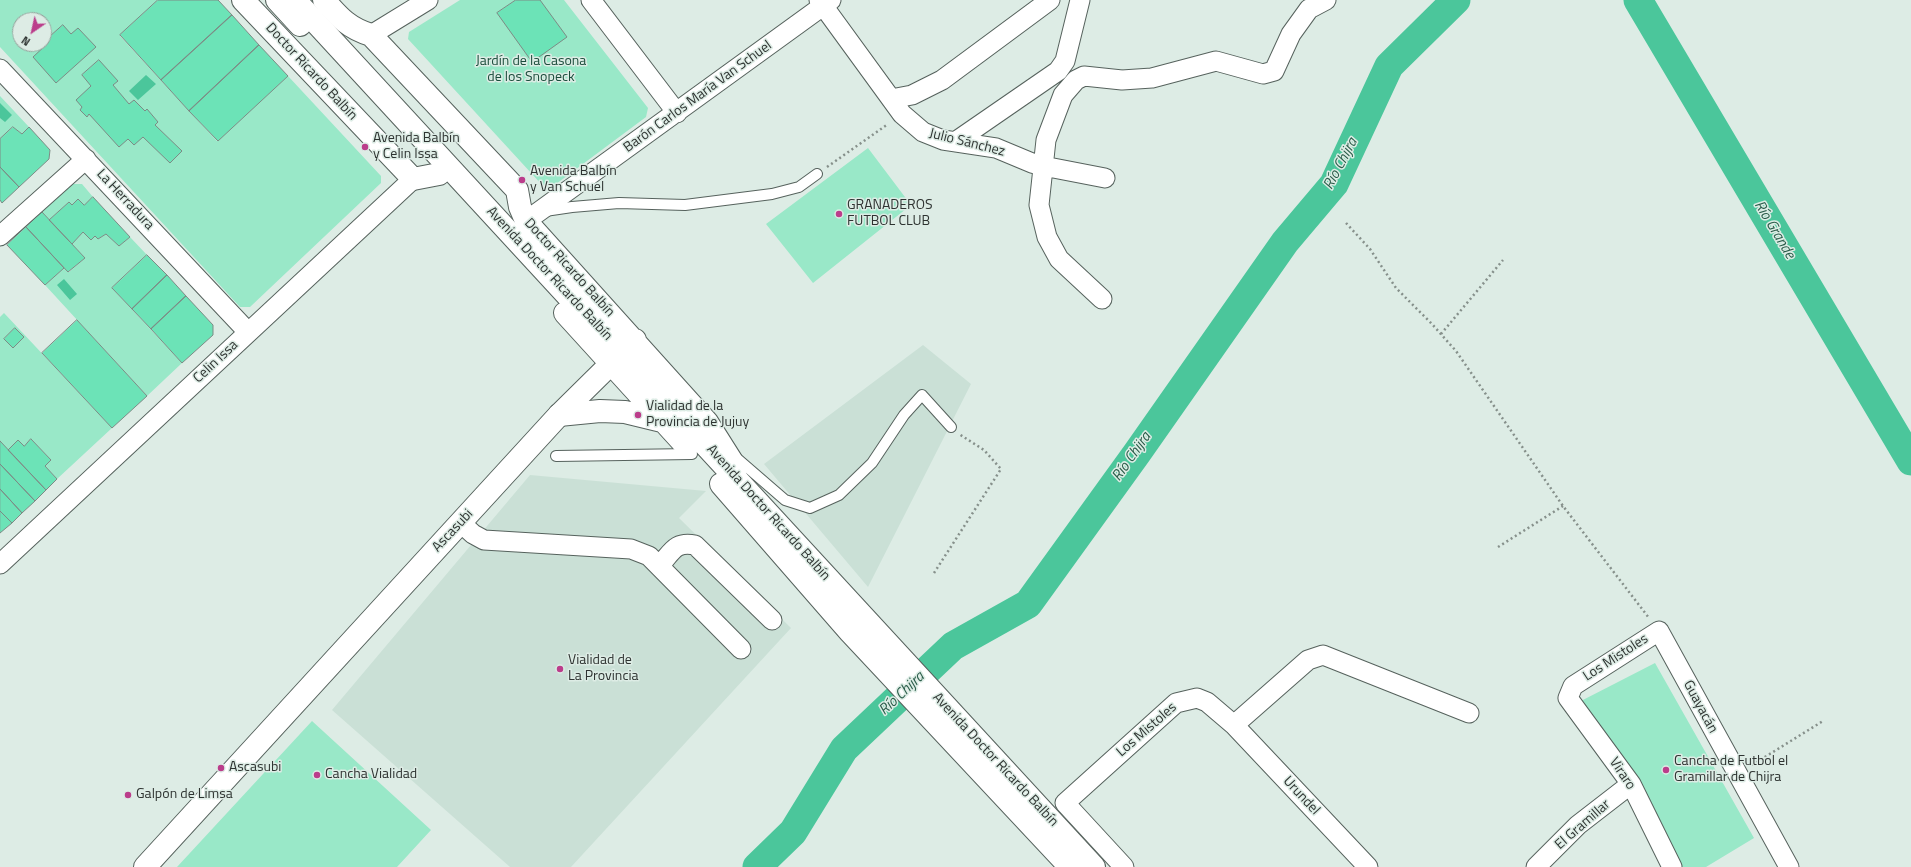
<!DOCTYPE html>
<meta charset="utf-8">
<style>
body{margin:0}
#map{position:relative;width:1911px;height:867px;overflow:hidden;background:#ddece5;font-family:"Titillium Web",sans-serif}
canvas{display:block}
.north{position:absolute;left:12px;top:12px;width:40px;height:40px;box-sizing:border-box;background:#ddece5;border:1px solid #97a29d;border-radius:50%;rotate:214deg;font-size:11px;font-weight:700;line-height:16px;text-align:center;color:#2e3331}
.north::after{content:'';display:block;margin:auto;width:14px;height:18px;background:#bb3d8b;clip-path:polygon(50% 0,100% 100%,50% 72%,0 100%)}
</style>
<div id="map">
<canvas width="1911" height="867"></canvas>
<div class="north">N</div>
</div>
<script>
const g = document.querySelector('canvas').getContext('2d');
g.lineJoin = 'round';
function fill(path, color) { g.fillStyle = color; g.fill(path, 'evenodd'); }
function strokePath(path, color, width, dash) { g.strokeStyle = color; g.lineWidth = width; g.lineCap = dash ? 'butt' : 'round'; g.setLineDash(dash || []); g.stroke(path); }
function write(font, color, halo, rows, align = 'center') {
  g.font = font + ' "Titillium Web",sans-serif'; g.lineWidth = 3; g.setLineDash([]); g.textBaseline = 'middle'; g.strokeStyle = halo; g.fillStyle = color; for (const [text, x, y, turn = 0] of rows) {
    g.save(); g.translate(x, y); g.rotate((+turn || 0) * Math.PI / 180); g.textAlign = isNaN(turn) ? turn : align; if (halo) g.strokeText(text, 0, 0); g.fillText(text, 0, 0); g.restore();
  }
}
fill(new Path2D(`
 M923 345 971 384 868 587 764 464Z
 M530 475 706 491 679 518 791 628 571 867H510L332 710Z`), '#cae0d6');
fill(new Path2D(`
 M0 0H158L120 36 217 141 288 76 381 176V183L250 307H240L0 47ZM20 20H44V44H20Z
 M460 0H564L648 108 646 117 552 187 543 186 408 39 409 32Z
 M0 96 29 127 22 134 13 127 0 139Z
 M868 148 911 205 813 283 766 224Z
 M72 184H82L93 197 84 205 78 200 72 205 69 202 49 220 42 212Z
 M83 232 91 240 95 236 98 239 106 234 119 246 130 237 147 255 112 288 182 363 147 396 45 285 64 268 69 272 85 258 72 244Z
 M4 313 112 428 57 479 45 466 51 460 31 439 24 446 18 440 8 450 0 441V317Z
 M1655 663 1754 838 1706 867H1670L1579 702Z
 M312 721 431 830 397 867H177Z`), '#99e8c8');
fill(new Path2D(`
 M146 75 156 84 138 100 129 91Z
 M0 103 12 115 5 122 0 118Z
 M64 279 77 294 70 300 57 285Z`), '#4bc69b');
strokePath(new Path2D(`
 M1638 0 1911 461
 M757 867 793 832 844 749 953 646 1028 604 1137 453 1285 242 1334 184 1389 66 1456 0`), '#4bc69b', 29);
const building = new Path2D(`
 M158 0H218L232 15 161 80 120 35Z
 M516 0H540L567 37 532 62 497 13Z
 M232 15 259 45 189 111 161 80Z
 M63 25 71 34 78 28 96 47 56 83 33 57 47 44 44 42Z
 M259 45 288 76 218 141 189 111Z
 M99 60 118 81 113 85 129 104 134 100 145 111 147 109 158 122 155 125 182 151 170 163 143 137 134 145 128 139 119 147 89 114 87 117 80 110 82 107 76 100 91 86 82 75Z
 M13 127 22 134 29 127 50 150 49 159 19 187 0 167V139Z
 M0 167 19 187 2 203 0 200Z
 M93 197 130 237 119 246 106 234 98 239 95 236 91 240 83 232 72 244 49 220 69 202 72 205 78 199 84 205Z
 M42 212 85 258 68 272 26 227Z
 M26 227 64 268 45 285 7 245Z
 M147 255 167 275 132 309 112 288Z
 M167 275 186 296 151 329 132 309Z
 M186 296 213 325V335L182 363 151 329Z
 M77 320 147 396 112 428 42 353Z
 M15 328 24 337 13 348 4 339Z
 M31 439 51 460 45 466 57 479 46 490 8 450 18 440 24 446Z
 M0 441 46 490 35 501 0 464Z
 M0 464 35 501 22 513 0 489Z
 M0 489 22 513 12 523 0 511Z
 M0 511 12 523 0 533Z`);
fill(building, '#6ce3b7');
strokePath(building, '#7d8b85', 1);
const service = new Path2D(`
 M545 211 572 207 619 203 685 205 772 194 799 187 817 174
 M733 455 785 500 810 508 839 495 872 463 904 415 922 395 951 427
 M556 456 692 454`);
const minor = new Path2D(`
 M591 0 677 113
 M819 0 902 114 923 132 943 140 996 148 1032 163 1043 166 1105 178
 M371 35 428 0
 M0 69 248 332
 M891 99 912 95 942 80 1050 0
 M955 142 1058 71 1065 61 1080 0
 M526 221 831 0
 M0 236 86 159
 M1102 299 1059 259 1047 237 1039 205 1046 140 1063 95 1076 80 1084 76 1122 80 1152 78 1216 61 1263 74 1274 71 1291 34 1309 9 1326 0
 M461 523 473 534 484 540 631 549 649 556 741 649
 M0 564 413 179
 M660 565C672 552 675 541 695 545L772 620
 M1234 725 1368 867
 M1124 867 1065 803 1176 703 1197 698 1207 702 1234 725 1308 660 1323 655 1469 713
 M1536 867 1578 825 1631 784
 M1672 867 1631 784 1568 698 1573 686 1659 631 1789 867`);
const tertiary = new Path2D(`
 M243 0 413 179 439 174
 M324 0C339 17 348 28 371 35L517 190 520 207 526 221 707 422 731 460 737 481
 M145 867 559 415 635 340`);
const secondary = new Path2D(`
 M277 0 300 25
 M295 0C562 288 827 579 1094 867
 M565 313 687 447
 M559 415 600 411 625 412 662 421
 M721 484 850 632 1070 867`);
strokePath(service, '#56625d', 12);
strokePath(minor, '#56625d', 21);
strokePath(tertiary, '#56625d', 24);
strokePath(secondary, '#56625d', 24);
strokePath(new Path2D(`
 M827 167 888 124
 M1346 223 1370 249 1396 288 1432 324 1456 351 1563 506 1649 618
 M1441 334 1503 260
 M1498 547 1563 506
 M934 573 1001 469 984 450 959 434
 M1752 765 1823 721`), '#86908b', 2.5, [2, 3]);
strokePath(service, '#fff', 10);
strokePath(minor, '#fff', 19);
strokePath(tertiary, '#fff', 22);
strokePath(secondary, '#fff', 22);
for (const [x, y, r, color] of [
 [365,147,4,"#bb3d8b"],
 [522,180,4,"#bb3d8b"],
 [839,214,4,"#bb3d8b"],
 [638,415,4,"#bb3d8b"],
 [560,669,4,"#bb3d8b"],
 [221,768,4,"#bb3d8b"],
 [1666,770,4,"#bb3d8b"],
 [317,775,4,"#bb3d8b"],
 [128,795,4,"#bb3d8b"]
]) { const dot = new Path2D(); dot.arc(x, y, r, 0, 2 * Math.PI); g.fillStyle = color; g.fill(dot); strokePath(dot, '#ddece5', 1.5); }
write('14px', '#1b4d3c', '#ddece5', [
 ["Jardín de la Casona",531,62],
 ["de los Snopeck",531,78]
]);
write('14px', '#2e3331', '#ddece5', [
 ["Doctor Ricardo Balbín",311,72,47],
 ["Barón Carlos María Van Schuel",698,97,-36],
 ["Julio Sánchez",967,143,14],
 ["La Herradura",125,200,47],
 ["Doctor Ricardo Balbín",569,268,48],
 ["Avenida Doctor Ricardo Balbín",549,274,47],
 ["Celin Issa",216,362,-43],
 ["Avenida Doctor Ricardo Balbín",768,513,48],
 ["Ascasubi",453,531,-47],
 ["Los Mistoles",1616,658,-33],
 ["Guayacán",1700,707,62],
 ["Los Mistoles",1147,730,-41],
 ["Avenida Doctor Ricardo Balbín",995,760,47],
 ["Viraro",1622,774,56],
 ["Urundel",1301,796,47],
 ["El Gramillar",1583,825,-41]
]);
write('14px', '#2e3331', '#ddece5', [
 ["Avenida Balbín",373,139],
 ["y Celin Issa",373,155],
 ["Avenida Balbín",530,172],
 ["y Van Schuel",530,188],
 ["GRANADEROS",847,206],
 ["FUTBOL CLUB",847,222],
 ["Vialidad de la",646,407],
 ["Provincia de Jujuy",646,423],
 ["Vialidad de",568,661],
 ["La Provincia",568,677],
 ["Cancha de Futbol el",1674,762],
 ["Gramillar de Chijra",1674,778],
 ["Ascasubi",229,768],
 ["Cancha Vialidad",325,775],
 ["Galpón de Limsa",136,795]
], 'left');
write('italic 15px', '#2b5d4a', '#ddece5', [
 ["Río Chijra",1341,164,-62],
 ["Río Grande",1774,230,59],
 ["Río Chijra",1132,457,-55],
 ["Río Chijra",902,694,-43]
]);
</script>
